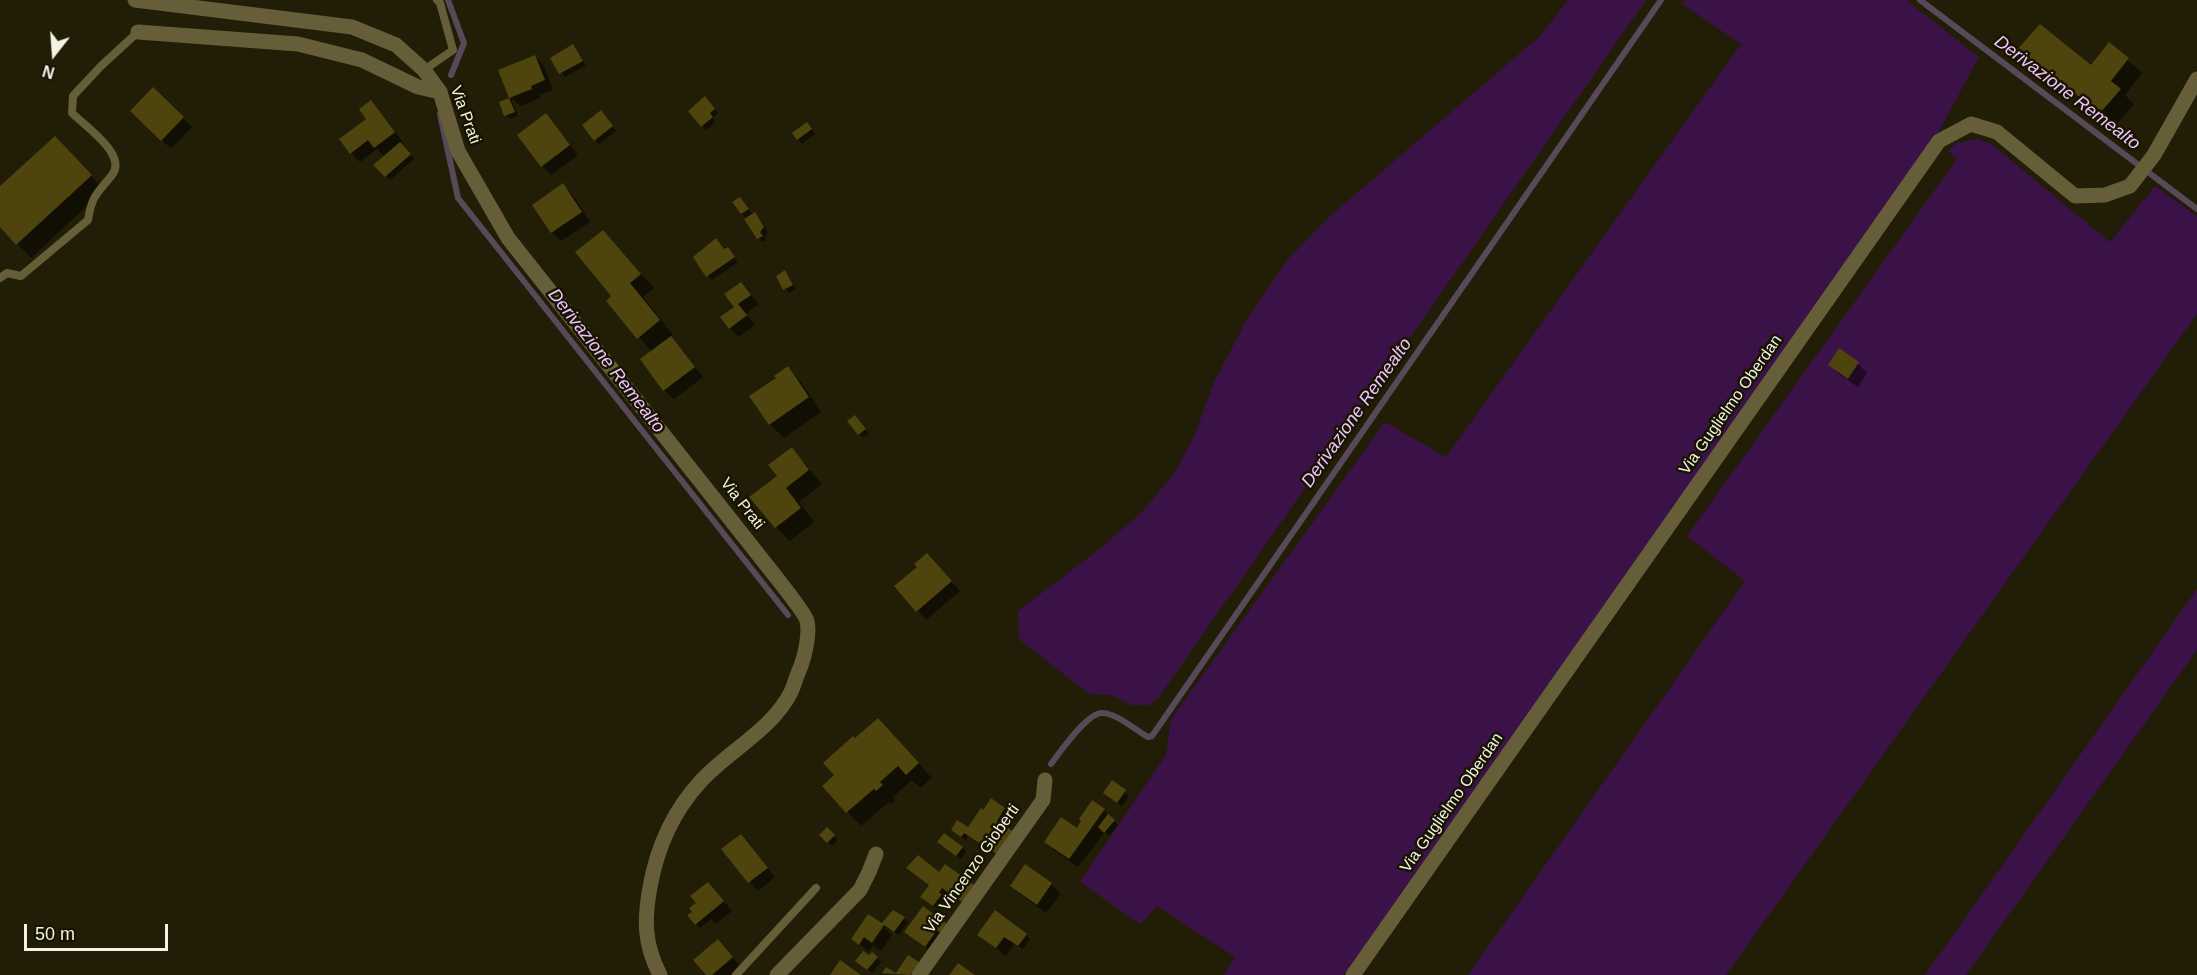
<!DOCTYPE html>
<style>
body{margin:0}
#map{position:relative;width:2197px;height:975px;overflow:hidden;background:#211d07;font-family:Arial,sans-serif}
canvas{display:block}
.north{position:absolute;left:24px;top:24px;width:60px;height:60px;-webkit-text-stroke:4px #171401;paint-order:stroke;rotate:197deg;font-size:16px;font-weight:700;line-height:24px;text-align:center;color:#f4f2e4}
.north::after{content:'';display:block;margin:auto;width:21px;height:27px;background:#f4f2e4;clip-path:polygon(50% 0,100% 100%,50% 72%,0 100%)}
.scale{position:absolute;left:24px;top:924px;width:144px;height:27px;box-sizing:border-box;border:3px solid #f4f2e4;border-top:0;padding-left:8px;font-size:18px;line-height:21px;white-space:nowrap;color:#f4f2e4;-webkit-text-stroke:4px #171401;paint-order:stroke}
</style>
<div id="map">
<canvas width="2197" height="975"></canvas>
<div class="north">N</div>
<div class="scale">50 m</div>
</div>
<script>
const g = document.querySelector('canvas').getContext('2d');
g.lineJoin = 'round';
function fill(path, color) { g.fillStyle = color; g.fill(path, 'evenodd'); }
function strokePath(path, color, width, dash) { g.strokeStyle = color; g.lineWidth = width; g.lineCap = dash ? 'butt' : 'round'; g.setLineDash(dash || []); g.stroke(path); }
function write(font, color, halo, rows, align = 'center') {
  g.font = font + ' Arial,sans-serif'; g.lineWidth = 5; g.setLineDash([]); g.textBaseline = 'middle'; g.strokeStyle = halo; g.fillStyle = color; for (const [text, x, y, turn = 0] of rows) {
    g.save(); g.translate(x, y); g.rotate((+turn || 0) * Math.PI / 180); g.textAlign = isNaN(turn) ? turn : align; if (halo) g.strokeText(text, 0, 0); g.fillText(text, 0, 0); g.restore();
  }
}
fill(new Path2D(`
 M1568 0H1646L1159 697 1149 705H1131L1112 695 1089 694 1019 639 1018 611 1097 551 1142 512 1173 475 1194 437 1214 382 1246 321 1288 259 1330 216 1540 36Z
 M1685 0H1906L1979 57 1939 131 1344 975H1224L1235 957 1157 906 1140 924 1080 882 1166 755 1171 719 1385 422 1446 457 1741 44 1682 4Z
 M1977 139 1990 143 2110 242 2155 186 2197 216V314L1726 975H1468L1745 581 1687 536 1957 159 1948 151 1956 143Z
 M2197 589V650L1966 975H1925Z`), '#3b1247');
fill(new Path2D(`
 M2109 44 2142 73 2125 95 2134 104 2115 126 2056 79 2052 83 2027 60 2091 67Z
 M573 46 586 65 565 77 552 58Z
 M535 57 544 66 553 90 539 95 540 98 520 106 511 97Z
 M153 89 192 127 171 149 132 111Z
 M511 99 518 116 510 119 506 115 501 103Z
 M371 102 403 142 400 144 414 159 390 180 376 166 385 157 377 149 360 162 351 153 368 119Z
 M709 102 718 113 713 118 715 122 706 130 702 126Z
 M546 115 578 155 551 175 542 166Z
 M605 116 616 131 599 144 595 140Z
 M811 128 815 134 802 144 794 134Z
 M69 152 104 190 31 258 0 225V188Z
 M563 185 572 194 590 222 561 241 552 232 534 205Z
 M740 199 753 215 755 214 759 218 768 232 764 237 766 240 762 242 742 213Z
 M603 232 654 288 643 297 673 335 670 337 703 377 674 399 664 390 652 352 608 301 613 297Z
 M716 240 725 251 732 253 738 262 712 280 708 276Z
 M785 272 796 289 789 293 778 277Z
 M741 284 759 304 743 316V320L748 316 755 325 739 337 730 328Z
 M1839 350 1858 364 1867 373 1858 387 1839 374 1830 365Z
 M787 368 801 382 821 412 784 438 770 424 778 378Z
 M859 421 869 434 863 438 859 434Z
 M792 449 822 484 799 502 814 522 790 541 776 527 758 504 779 477Z
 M936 564 960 591 926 620 896 586 919 567Z
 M892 734 932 778 920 788 912 780 893 797 895 800 891 804 889 802 861 826 824 787 836 776 855 740Z
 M1112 782 1129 796 1122 806 1109 797Z
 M991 800 1014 818 1007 829 1022 842 1008 863 969 835 966 840 957 834 967 828 984 812Z
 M1093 802 1104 810 1118 825 1109 836 1105 832 1078 867 1055 851 1046 842 1077 830Z
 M827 829 838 840 832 846 821 835Z
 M741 836 775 877 758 891 724 849Z
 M943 846 962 848 966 852 961 859Z
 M1026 867 1052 885 1061 894 1046 913 1021 895 1012 886Z
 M908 868 939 874 972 910 952 895 948 900 946 898 938 909 926 901 930 886Z
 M717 893 732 911 716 924 711 919 700 928 689 916Z
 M904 918 908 922 899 935 883 926 892 935 881 951 873 945 869 952 853 939 882 925Z
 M946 925 935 955 906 932Z
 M979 935H1026L1030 939 1023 949 1014 944 1006 956Z
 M726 950 741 967 731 975H708Z
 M872 954 881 962 872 973 861 965Z`), '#0007');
strokePath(new Path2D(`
 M448 0 464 43 451 75
 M1920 0 2197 209
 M440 114 458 198 788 615
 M1051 764C1060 752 1088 711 1103 713 1118 714 1135 730 1148 737L1152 736 1661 0`), '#574957', 6);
fill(new Path2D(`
 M2040 24 2091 65 2109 42 2129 58 2111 81 2121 89 2100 113 2046 71 2043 75 2016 51Z
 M573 44 583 61 559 74 550 58Z
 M535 55 545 80 531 86 532 89 509 98 498 70Z
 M153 87 184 117 161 141 130 111Z
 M705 96 715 109 710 113 713 117 701 127 688 111Z
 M509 98 515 112 504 116 499 102Z
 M371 100 395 132 374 148 368 140 350 154 339 139 366 119 359 109Z
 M601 110 613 126 594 141 582 125Z
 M546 113 570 145 541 167 517 135Z
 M807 122 812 129 797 140 792 133Z
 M55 136 92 175 16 245 0 227V186Z
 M400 142 411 154 385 177 373 165Z
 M563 183 582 212 551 233 532 205Z
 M740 197 749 209 741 214 732 202Z
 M755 212 764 227 760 232 763 236 757 239 744 219Z
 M603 230 641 274 630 283 660 320 637 339 606 301 611 296 575 252Z
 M716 238 724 249 728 247 735 257 706 277 693 257Z
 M785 270 793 285 783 290 776 276Z
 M741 282 751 295 738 304 747 315 729 329 720 317 734 307 724 294Z
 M671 336 695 367 663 391 640 359Z
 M1839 348 1859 362 1848 379 1828 365Z
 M788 366 809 397 769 425 749 396 776 378 774 376Z
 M855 415 866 429 858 435 847 421Z
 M792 447 809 470 786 488 801 508 775 528 749 497 777 476 768 465Z
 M927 553 952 581 916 612 894 586 917 567 914 564Z
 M878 718 919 763 906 775 898 766 880 782 883 785 876 791 874 789 846 813 822 786 834 775 823 763 853 736 855 738Z
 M1112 780 1126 790 1117 803 1103 793Z
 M991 798 1005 808 997 821 1014 832 998 855 964 833 961 837 951 830 957 820 968 827 981 808 983 810Z
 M1092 800 1105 809 1069 859 1044 842 1061 817 1077 828 1081 821 1079 819Z
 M1108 814 1115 820 1104 833 1098 827Z
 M827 827 835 835 827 843 819 835Z
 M944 833 963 847 956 856 937 842Z
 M741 834 768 868 748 883 721 849Z
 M918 855 939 872 945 864 974 885 962 902 942 888 939 893 942 894 933 906 920 897 929 885 906 868Z
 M1025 864 1052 883 1037 905 1010 886Z
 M708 882 724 901 695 925 687 915 692 912 689 908 696 903 690 896Z
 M923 906 947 924 941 933 937 930 925 947 904 932Z
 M893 910 905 917 894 932 884 925 872 943 864 937 859 945 851 939 868 914 882 923Z
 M995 910 1027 934 1018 946 1004 937 996 948 977 935Z
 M718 939 733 957 712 975H706L693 960Z
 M863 951 869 955 872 952 878 957 867 970 855 961Z
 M908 955 919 962 910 975 882 973 886 967 896 973Z
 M840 960 861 975H830Z
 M958 963 975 975H949Z`), '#4e440e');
strokePath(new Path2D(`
 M424 70 453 50 440 3 437 0
 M0 278 7 273 21 276 88 220C92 195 97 194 112 175 128 155 85 126 72 113L73 96 101 66 138 32
 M736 975 816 888`), '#655e39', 8);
strokePath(new Path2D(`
 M138 32 298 44 362 60 418 87 440 92
 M777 975 860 890 869 872 876 854
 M919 975 1043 800 1045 780
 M1353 975 1939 141 1971 124 1997 132 2075 196 2105 195 2130 186 2154 155 2197 79`), '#655e39', 15);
strokePath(new Path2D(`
 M135 0 352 27 396 45 424 70 440 92 458 151 508 238 776 577C782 585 805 613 807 621 810 633 805 655 801 666 797 674 795 683 791 692 772 730 728 751 701 781 674 810 657 848 650 887 644 920 644 944 660 975`), '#655e39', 15);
write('16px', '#f4f2e4', '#171401', [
 ["Via Prati",465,115,70],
 ["Via Guglielmo Oberdan",1731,405,-55],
 ["Via Prati",742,504,52],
 ["Via Guglielmo Oberdan",1452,803,-55],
 ["Via Vincenzo Gioberti",972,869,-55]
]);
write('italic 18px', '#f0c4fd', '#171401', [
 ["Derivazione Remealto",2067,93,37],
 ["Derivazione Remealto",606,361,52],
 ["Derivazione Remealto",1357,413,-55]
]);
</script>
